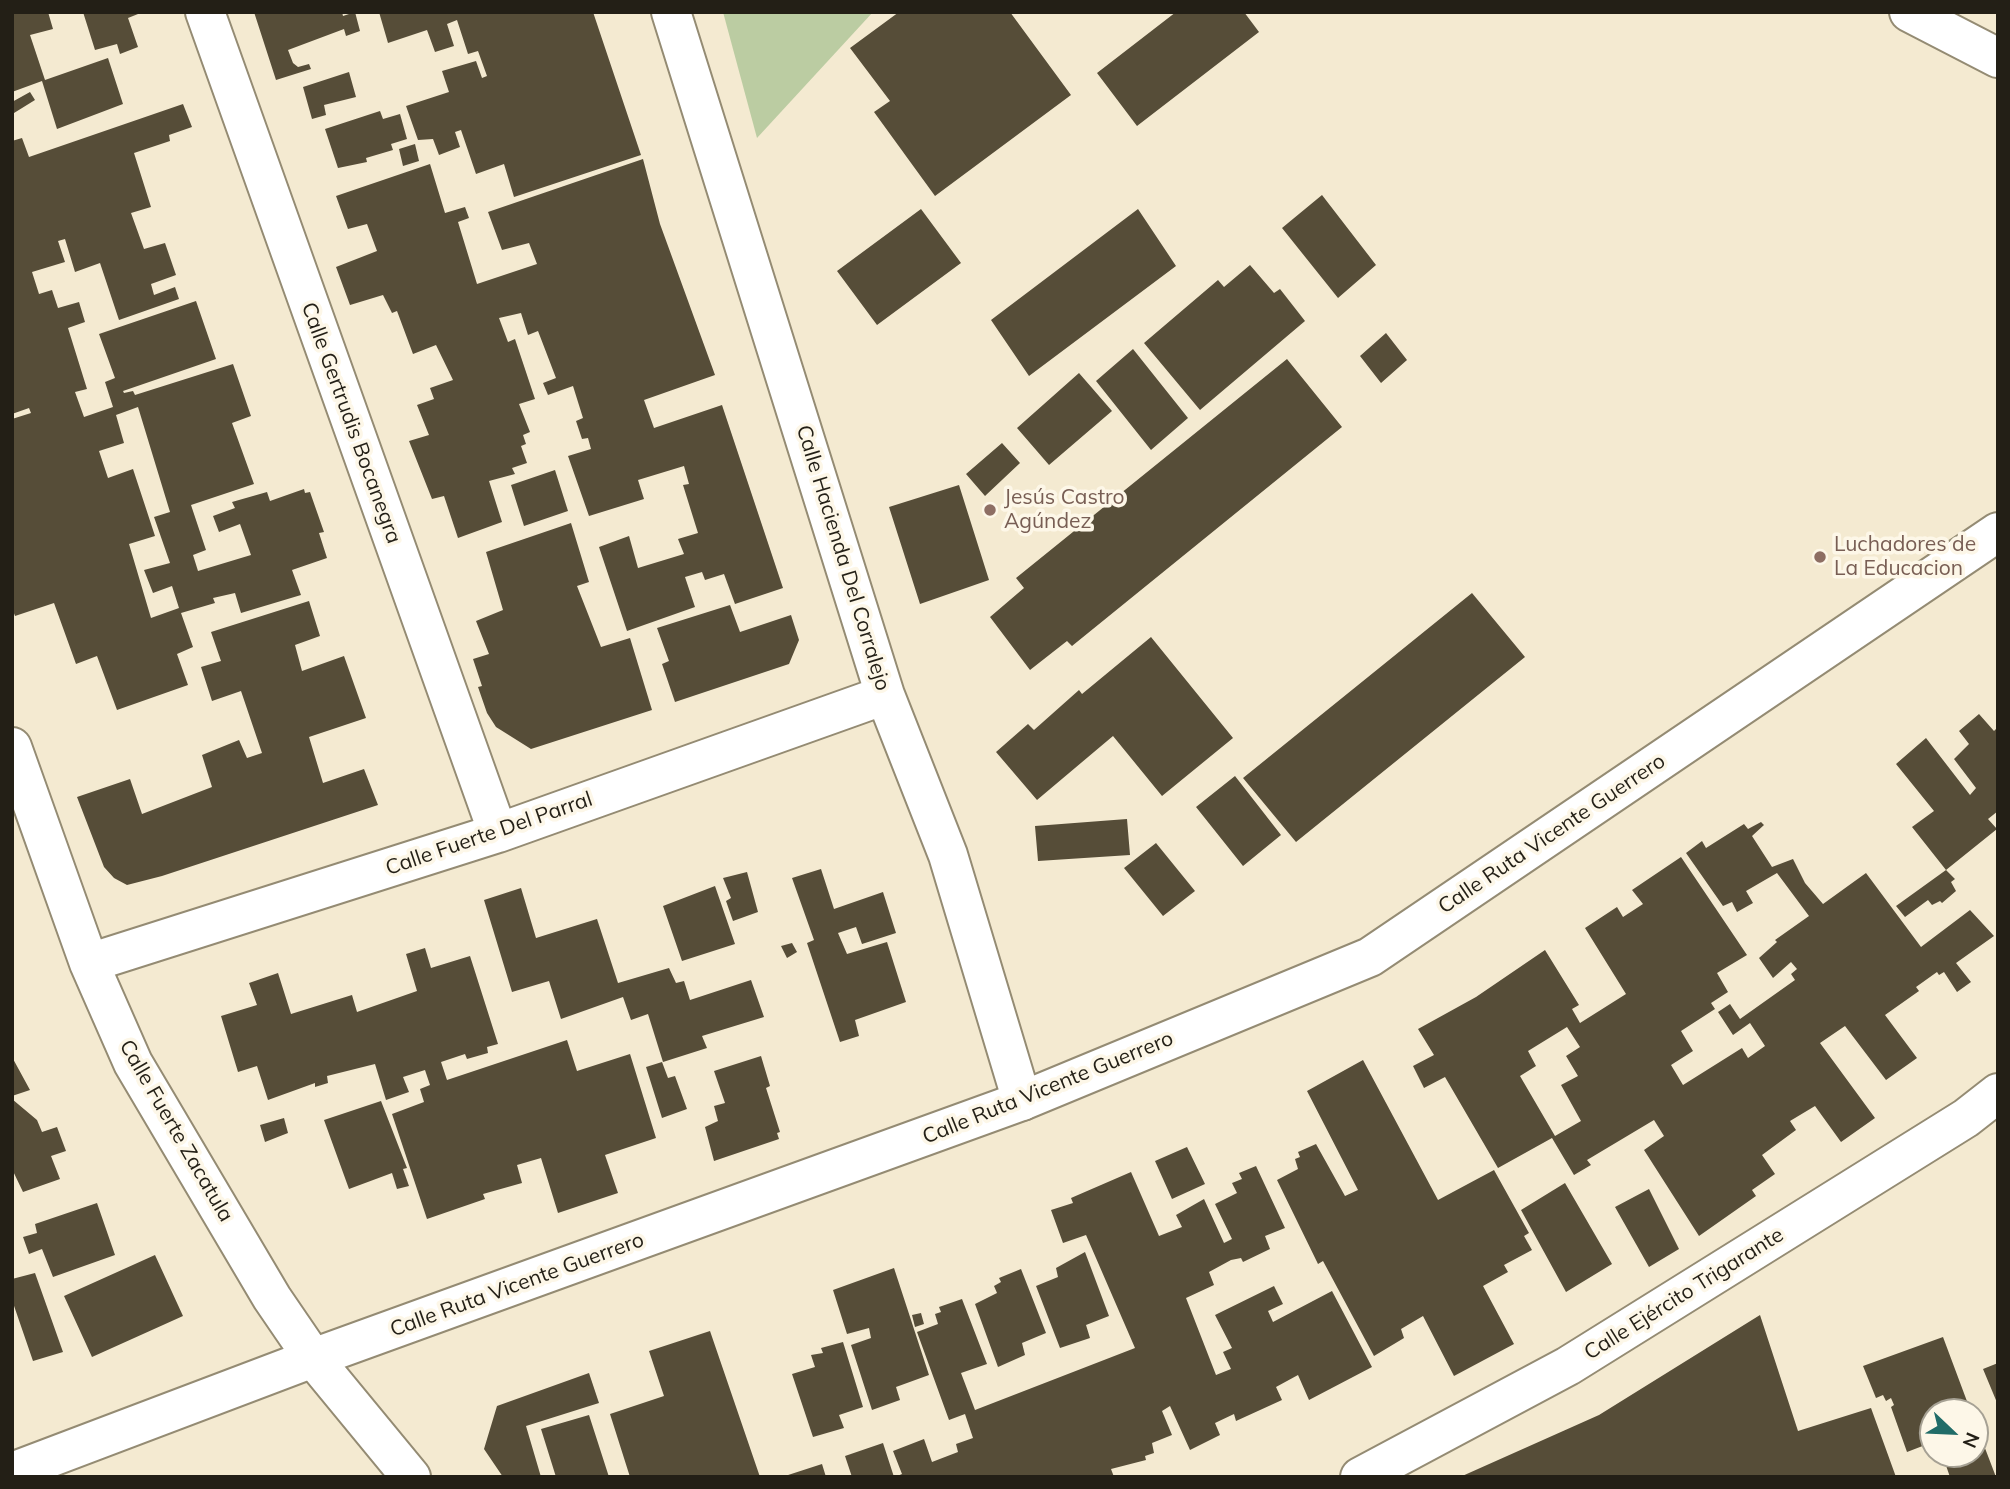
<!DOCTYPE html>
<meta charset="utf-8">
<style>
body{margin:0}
#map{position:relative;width:2010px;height:1489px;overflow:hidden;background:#f4ead1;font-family:Mulish,sans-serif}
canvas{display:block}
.frame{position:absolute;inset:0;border:14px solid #231f16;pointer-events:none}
.north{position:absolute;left:1919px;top:1398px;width:70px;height:70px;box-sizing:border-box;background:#fdf7e8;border:2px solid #a6a194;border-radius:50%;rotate:113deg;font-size:19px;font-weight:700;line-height:28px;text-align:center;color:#231f16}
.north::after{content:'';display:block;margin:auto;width:24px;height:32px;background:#216c68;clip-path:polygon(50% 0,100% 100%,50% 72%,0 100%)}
</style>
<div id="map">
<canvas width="2010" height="1489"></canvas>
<div class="frame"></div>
<div class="north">N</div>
</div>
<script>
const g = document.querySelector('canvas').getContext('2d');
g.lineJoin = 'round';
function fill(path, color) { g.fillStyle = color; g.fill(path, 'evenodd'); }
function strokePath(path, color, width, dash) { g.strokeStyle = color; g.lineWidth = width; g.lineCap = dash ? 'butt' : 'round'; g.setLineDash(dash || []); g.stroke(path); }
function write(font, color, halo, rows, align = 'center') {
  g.font = font + ' Mulish,sans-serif'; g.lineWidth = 7; g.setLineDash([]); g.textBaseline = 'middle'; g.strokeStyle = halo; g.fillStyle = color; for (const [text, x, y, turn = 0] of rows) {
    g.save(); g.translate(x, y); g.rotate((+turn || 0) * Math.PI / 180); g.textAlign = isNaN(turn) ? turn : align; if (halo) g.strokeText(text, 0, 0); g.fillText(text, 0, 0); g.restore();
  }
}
fill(new Path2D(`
 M723 12H873L757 138Z`), '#bbcca2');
fill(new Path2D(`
 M12 12H48L53 29 30 35 45 80 108 58 123 104 57 129 42 81 12 92Z
 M83 12H143L128 18 138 47 120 54 117 44 95 50Z
 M254 12H342L343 16 355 12 360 31 346 36 344 29 288 50 293 63 298 67 309 64 311 69 276 80Z
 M379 12H593L641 155 514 197 504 164 476 174 461 130 455 132 460 147 439 155 433 139 418 140 406 106 449 92 442 71 476 61 482 78 487 76 478 51 468 54 457 20 447 24 454 46 435 52 427 30 388 43Z
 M899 12H1010L1071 95 935 196 874 112 890 101 850 48Z
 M1176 12H1244L1259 32 1137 126 1097 73Z
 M349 72 356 97 324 105 326 115 312 119 303 87Z
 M30 92 35 100 14 113 12 102Z
 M183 104 192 127 169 135 170 141 134 153 151 207 131 213 144 249 165 243 176 275 151 284 154 295 175 287 179 299 119 320 100 263 75 272 65 239 58 241 65 262 32 272 39 294 52 290 58 308 79 302 85 322 68 328 87 389 75 392 84 417 113 407 105 382 115 378 99 334 196 301 216 359 123 391 124 393 133 391 135 395 233 364 251 416 232 423 254 484 191 505 206 550 193 555 198 571 251 555 240 524 219 532 213 516 235 508 232 502 267 492 270 501 304 489 305 493 310 492 324 532 319 533 327 558 292 570 301 595 241 613 235 593 213 598 215 603 181 613 193 647 177 654 188 685 117 710 97 656 76 664 54 603 15 616 12 608V419L31 413 29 408 12 414V141L22 138 29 157ZM138 407 170 512 154 517 170 563 144 570 153 593 172 586 179 608 151 618 129 544 155 536 133 469 108 478 99 451 124 443 116 415Z
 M380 111 383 119 400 114 407 139 391 144 393 150 366 158 367 162 338 168 325 129Z
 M415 144 419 161 403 166 399 149Z
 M643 159 660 224 715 375 644 400 654 428 722 405 783 588 735 604 724 574 705 580 702 572 685 577 695 607 627 631 599 547 629 536 638 568 684 554 678 539 698 533 683 485 689 484 684 466 638 480 644 499 589 516 568 456 591 449 588 438 582 439 576 421 583 418 573 386 548 395 543 383 556 378 538 331 528 335 521 313 499 318 508 342 515 339 535 399 519 404 530 432 523 435 526 444 521 446 527 463 512 468 515 474 489 481 502 522 458 538 444 496 432 499 409 441 429 435 417 405 434 399 430 388 453 380 436 345 413 354 397 311 392 313 383 295 350 305 336 267 377 251 367 224 348 229 336 196 430 164 445 213 465 207 469 218 458 222 477 284 537 264 529 243 502 250 488 212Z
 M1322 195 1376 265 1338 298 1282 228Z
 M921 209 961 263 877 325 837 271Z
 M1138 209 1176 266 1029 376 991 320Z
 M1250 265 1274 293 1280 289 1305 321 1200 410 1144 343 1218 280 1224 287Z
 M1386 333 1407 360 1381 383 1360 356Z
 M1133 349 1188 418 1151 450 1096 381Z
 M1287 359 1342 427 1072 646 1067 641 1030 670 990 617 1024 588 1016 578Z
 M1079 373 1112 411 1049 465 1017 428Z
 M1002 443 1020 463 985 496 966 474Z
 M555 470 568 511 524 526 511 485Z
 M959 485 989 580 920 604 889 507Z
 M571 523 589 582 577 586 601 647 630 638 652 710 531 749 496 727 487 713 478 687 482 686 473 659 489 654 476 621 503 610 486 552Z
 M1472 593 1525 657 1296 842 1243 778Z
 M309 601 320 636 295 645 302 671 344 656 366 718 309 737 323 783 364 769 378 805 162 876 127 885 114 878 104 867 77 797 130 779 142 814 212 787 202 755 239 740 247 758 262 753 241 691 212 701 201 667 221 661 211 632Z
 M730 605 740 632 791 615 799 640 789 664 675 702 662 664 669 661 657 628Z
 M1151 637 1233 738 1162 796 1113 736 1037 800 996 752 1028 724 1034 730 1079 690 1082 694Z
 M1979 714 1994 731 1998 727V811L1988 819 1997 829 1946 870 1955 879 1951 882 1956 891 1942 903 1940 901 1932 905 1928 900 1905 917 1896 906 1946 870 1912 827 1934 811 1896 764 1926 738 1970 795 1976 788 1954 759 1969 744 1959 731Z
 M1235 776 1281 835 1243 866 1196 807Z
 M1127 819 1130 855 1038 861 1035 826Z
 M1761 822 1764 825 1752 836 1772 867 1793 859 1805 883 1823 904 1866 873 1921 947 1970 910 1994 936 1956 963 1971 982 1957 992 1944 972 1939 975 1937 972 1916 987 1919 991 1885 1015 1917 1058 1886 1080 1845 1026 1820 1043 1875 1118 1841 1142 1815 1106 1790 1121 1796 1130 1762 1155 1775 1174 1752 1190 1756 1196 1699 1236 1644 1150 1664 1136 1654 1120 1587 1160 1591 1165 1574 1175 1552 1138 1498 1168 1445 1077 1424 1088 1413 1066 1434 1055 1418 1029 1476 997 1545 950 1579 1005 1572 1009 1580 1023 1626 994 1585 928 1617 907 1623 917 1643 904 1632 890 1681 857 1747 955 1717 973 1728 992 1711 1003 1715 1009 1681 1031 1693 1051 1671 1065 1683 1085 1742 1048 1748 1058 1765 1046 1750 1023 1733 1035 1718 1012 1730 1004 1740 1019 1795 980 1791 974 1797 969 1791 962 1773 978 1759 958 1777 942 1775 940 1809 916 1777 873 1746 891 1753 903 1737 912 1732 902 1723 906 1686 853 1702 841 1706 848 1744 824 1748 829ZM1567 1027 1580 1047 1566 1056 1578 1076 1561 1085 1581 1121 1555 1136 1520 1076 1536 1066 1528 1051Z
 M1156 843 1195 891 1163 916 1124 868Z
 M821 869 834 909 883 892 896 933 862 944 856 927 838 933 847 954 887 942 906 1002 855 1020 859 1036 840 1042 807 943 814 940 792 878Z
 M747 872 758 912 733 921 726 901 731 898 723 878Z
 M715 886 735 944 682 961 663 906Z
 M521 888 536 938 597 919 618 983 669 968 676 983 684 981 690 1000 751 980 764 1017 702 1036 707 1048 663 1062 648 1014 631 1020 623 997 561 1019 549 981 512 992 484 900Z
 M792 943 797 952 787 958 781 946Z
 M425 948 431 968 470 956 498 1044 487 1047 488 1053 467 1059 465 1054 441 1062 447 1080 567 1040 577 1071 630 1054 656 1138 605 1155 618 1193 558 1213 541 1158 517 1165 522 1183 483 1194 485 1199 427 1219 392 1114 424 1102 420 1089 430 1085 425 1070 403 1077 409 1092 386 1100 375 1064 327 1076 328 1083 315 1087V1083L268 1100 257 1066 238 1072 221 1016 257 1005 249 983 278 973 291 1014 352 995 357 1012 417 991 406 954Z
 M761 1056 770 1086 766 1088 780 1132 777 1133 779 1139 714 1161 705 1127 718 1121 714 1106 725 1103 714 1071Z
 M12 1057 30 1090 12 1096Z
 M1363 1060 1438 1200 1494 1170 1529 1233 1524 1236 1532 1250 1504 1265 1508 1272 1483 1286 1514 1344 1454 1376 1423 1316 1401 1329 1404 1338 1374 1356 1323 1261 1318 1264 1277 1180 1298 1169 1295 1159 1300 1157 1298 1152 1316 1144 1345 1196 1358 1190 1307 1091Z
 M662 1062 668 1078 675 1076 687 1109 662 1118 646 1067Z
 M12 1099 37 1120 42 1132 57 1127 66 1151 51 1156 60 1179 23 1192 12 1169Z
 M381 1101 407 1168 403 1169 409 1186 397 1189 392 1173 349 1189 324 1120Z
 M284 1118 288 1133 265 1142 260 1125Z
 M1187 1147 1205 1184 1172 1199 1155 1161Z
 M1256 1166 1285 1228 1265 1236 1270 1249 1243 1262 1241 1258 1231 1260 1209 1272 1214 1285 1186 1298 1216 1375 1231 1369 1223 1352 1232 1348 1215 1315 1274 1286 1283 1304 1268 1311 1273 1322 1332 1291 1372 1367 1309 1400 1298 1375 1276 1387 1282 1400 1236 1421 1234 1414 1215 1423 1220 1435 1190 1450 1170 1406 1162 1411 1172 1435 1152 1443 1154 1453 1145 1456 1146 1460 1111 1469 1114 1477H895L902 1474 893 1451 924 1439 932 1462 958 1452 956 1444 973 1438 965 1414 949 1420 917 1332 938 1324 935 1314 941 1312 939 1307 962 1299 987 1364 961 1373 975 1410 1135 1348 1086 1235 1063 1243 1051 1210 1073 1203 1071 1198 1131 1172 1159 1236 1182 1227 1176 1215 1204 1199 1224 1243 1232 1239 1215 1204 1237 1193 1232 1183 1242 1179 1239 1173Z
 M1565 1183 1612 1264 1566 1292 1521 1210Z
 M1649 1189 1679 1249 1649 1267 1615 1207Z
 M97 1203 115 1255 53 1277 42 1249 29 1254 23 1237 37 1233 35 1224Z
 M1085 1252 1109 1316 1086 1325 1090 1338 1060 1348 1036 1286 1058 1277 1056 1268Z
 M155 1255 183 1316 92 1357 64 1296Z
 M894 1268 929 1375 896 1387 900 1400 872 1410 851 1345 871 1338 869 1328 847 1334 833 1290Z
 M1021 1269 1046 1333 1022 1343 1025 1355 998 1367 975 1304 997 1293 994 1286 1001 1282 999 1278Z
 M35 1273 63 1352 33 1361 12 1300V1279Z
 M921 1313 924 1324 915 1327 912 1315Z
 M1760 1315 1798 1431 1871 1408 1896 1477H1460L1599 1415Z
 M710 1331 760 1477H630L610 1414 664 1396 649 1351Z
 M1943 1337 1971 1412H1933V1442L1907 1452 1891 1407 1894 1405 1891 1398 1886 1401 1883 1395 1876 1398 1863 1366Z
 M843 1342 863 1407 839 1415 844 1428 813 1437 792 1374 815 1367 811 1355 823 1353 821 1348Z
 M1998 1363V1405L1983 1369Z
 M589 1373 599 1403 526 1426 541 1477H503L484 1449 497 1406Z
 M589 1415 609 1477H556L541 1429Z
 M1975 1422 1996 1477H1950L1942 1454H1975Z
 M883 1443 894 1477H852L845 1456Z
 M822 1464 826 1477H785V1476Z`), '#564d38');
const minor = new Path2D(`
 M205 12 498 833
 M671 12 885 695 948 855 1022 1101
 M1909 12 1998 58
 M12 747 89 963 133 1063 272 1298 313 1358 411 1477
 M89 963 498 833 885 695
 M1360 1477 1568 1366 1966 1118 1998 1093`);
const major = new Path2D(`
 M12 1472 313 1358 1022 1101 1370 957 1998 532`);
strokePath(minor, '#948b73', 42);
strokePath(major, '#948b73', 42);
strokePath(minor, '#fff', 38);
strokePath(major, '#fff', 38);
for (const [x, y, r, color] of [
 [990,510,7,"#8d6e63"],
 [1820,557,7,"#8d6e63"]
]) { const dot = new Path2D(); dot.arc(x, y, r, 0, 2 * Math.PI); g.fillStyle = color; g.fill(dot); strokePath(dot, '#fdf7e8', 2.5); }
write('21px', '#231f16', '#fdf7e8', [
 ["Calle Gertrudis Bocanegra",351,423,70],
 ["Calle Hacienda Del Corralejo",843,558,73],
 ["Calle Fuerte Del Parral",489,834,-19],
 ["Calle Ruta Vicente Guerrero",1552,834,-34],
 ["Calle Ruta Vicente Guerrero",1048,1088,-22],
 ["Calle Fuerte Zacatula",176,1131,60],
 ["Calle Ruta Vicente Guerrero",517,1285,-20],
 ["Calle Ejército Trigarante",1684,1294,-32]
]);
write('21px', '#785e54', '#fdf7e8', [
 ["Jesús Castro",1004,498],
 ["Agúndez",1004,522],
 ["Luchadores de",1834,545],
 ["La Educacion",1834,569]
], 'left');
</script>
